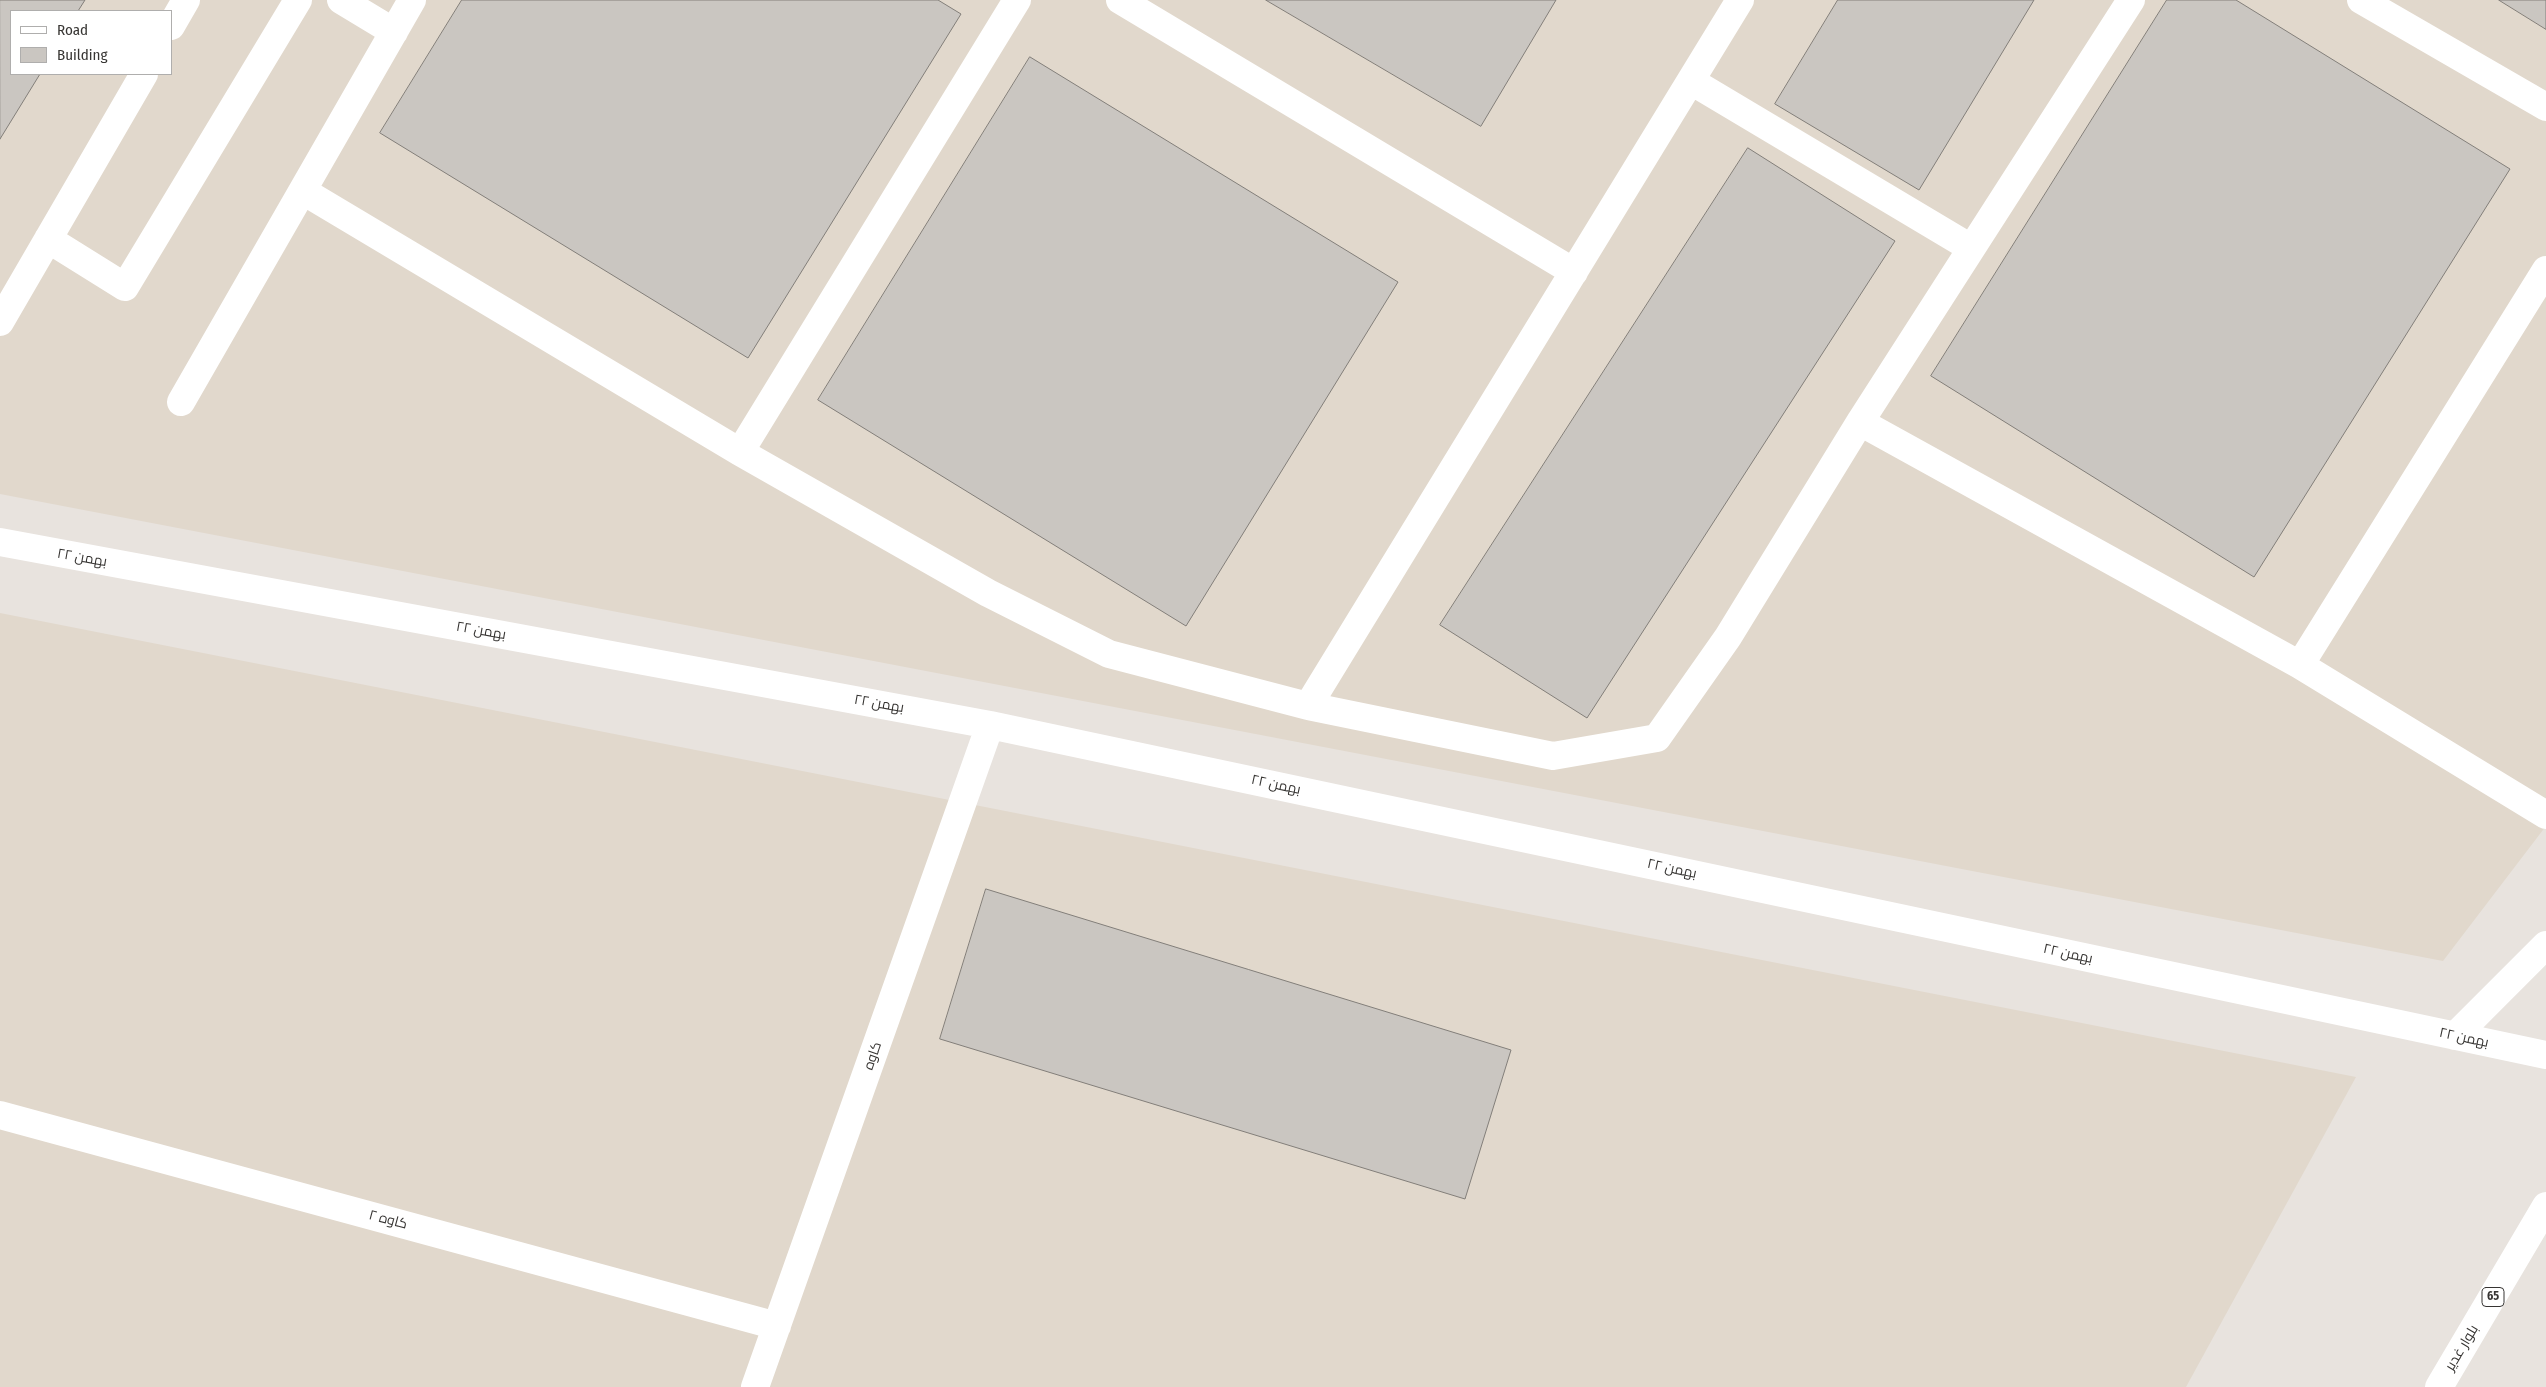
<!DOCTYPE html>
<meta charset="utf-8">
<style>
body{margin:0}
#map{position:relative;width:2546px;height:1387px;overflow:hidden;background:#e8e3de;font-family:"Fira Sans Condensed",sans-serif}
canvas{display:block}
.legend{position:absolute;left:10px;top:10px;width:162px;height:65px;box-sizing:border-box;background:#fff;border:1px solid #afaead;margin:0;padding:6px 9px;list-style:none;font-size:15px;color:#373533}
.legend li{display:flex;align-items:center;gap:10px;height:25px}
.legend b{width:25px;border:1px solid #afaead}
</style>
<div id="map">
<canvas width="2546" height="1387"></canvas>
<ul class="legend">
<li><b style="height:6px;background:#fff"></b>Road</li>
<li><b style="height:14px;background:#cac6c1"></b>Building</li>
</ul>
</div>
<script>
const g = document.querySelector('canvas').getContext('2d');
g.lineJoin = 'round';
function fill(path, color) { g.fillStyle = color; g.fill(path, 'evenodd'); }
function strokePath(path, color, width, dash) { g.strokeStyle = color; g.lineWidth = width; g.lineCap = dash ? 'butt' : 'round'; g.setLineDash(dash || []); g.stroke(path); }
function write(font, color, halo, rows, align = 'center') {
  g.font = font + ' "Fira Sans Condensed",Cairo,sans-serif'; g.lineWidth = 4; g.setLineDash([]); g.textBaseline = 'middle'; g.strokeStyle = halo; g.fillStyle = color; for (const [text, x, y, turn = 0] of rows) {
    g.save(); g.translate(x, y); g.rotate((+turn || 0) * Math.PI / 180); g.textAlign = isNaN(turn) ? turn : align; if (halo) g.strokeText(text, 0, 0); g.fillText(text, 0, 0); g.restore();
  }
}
fill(new Path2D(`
 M0 0H2546V826L2443 961 0 494ZM11 11H171V74H11Z
 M0 613 2356 1077 2186 1387H0Z`), '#e1d8cc');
const building = new Path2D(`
 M0 0H85L78 11H11V74H40L0 139Z
 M462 0H938L961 14 748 358 380 133Z
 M1266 0H1556L1481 126Z
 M1838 0H2034L1919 190 1775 104Z
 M2167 0H2236L2510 169 2254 577 1931 376Z
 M2499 0H2546V29Z
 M1030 57 1398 282 1186 626 818 400Z
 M1748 148 1895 241 1587 718 1440 625Z
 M986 889 1511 1050 1465 1199 940 1039Z`);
fill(building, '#cac6c1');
strokePath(building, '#837f7a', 1);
strokePath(new Path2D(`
 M341 0 394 32
 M1120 0 1574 272
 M2361 0 2546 107
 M171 26 186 0
 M1691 81 1971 248
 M303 191 740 452 988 593 1109 654 1308 706 1553 756 1657 738 1728 637 1860 422 2131 0
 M48 239 125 287 298 0
 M0 322 144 74
 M181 402 412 0
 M1860 422 2300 665 2546 815
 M740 452 1017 0
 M0 542 990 725 2546 1055
 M2300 665 2546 270
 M1308 706 1740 0
 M2455 1036 2546 945
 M0 1115 777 1326
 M755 1387 990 725`), '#fff', 28);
strokePath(new Path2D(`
 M2439 1387 2546 1206`), '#fff', 28);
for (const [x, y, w] of [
 [2493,1297,22]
]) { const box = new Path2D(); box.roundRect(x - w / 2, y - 9.5, w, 19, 4); g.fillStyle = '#fff'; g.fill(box); strokePath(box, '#373533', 1); }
write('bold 12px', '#373533', null, [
 ["65",2493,1297]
]);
write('14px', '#373533', '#fff', [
 ["۲۲ بهمن",82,558,10],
 ["۲۲ بهمن",481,631,10],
 ["۲۲ بهمن",879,704,10],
 ["۲۲ بهمن",1276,785,12],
 ["۲۲ بهمن",1672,869,12],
 ["۲۲ بهمن",2068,954,12],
 ["۲۲ بهمن",2464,1038,12],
 ["کاوه",873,1056,-71],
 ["کاوه ۲",388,1220,15],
 ["بلوار غدیر",2462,1348,-59]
]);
</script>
